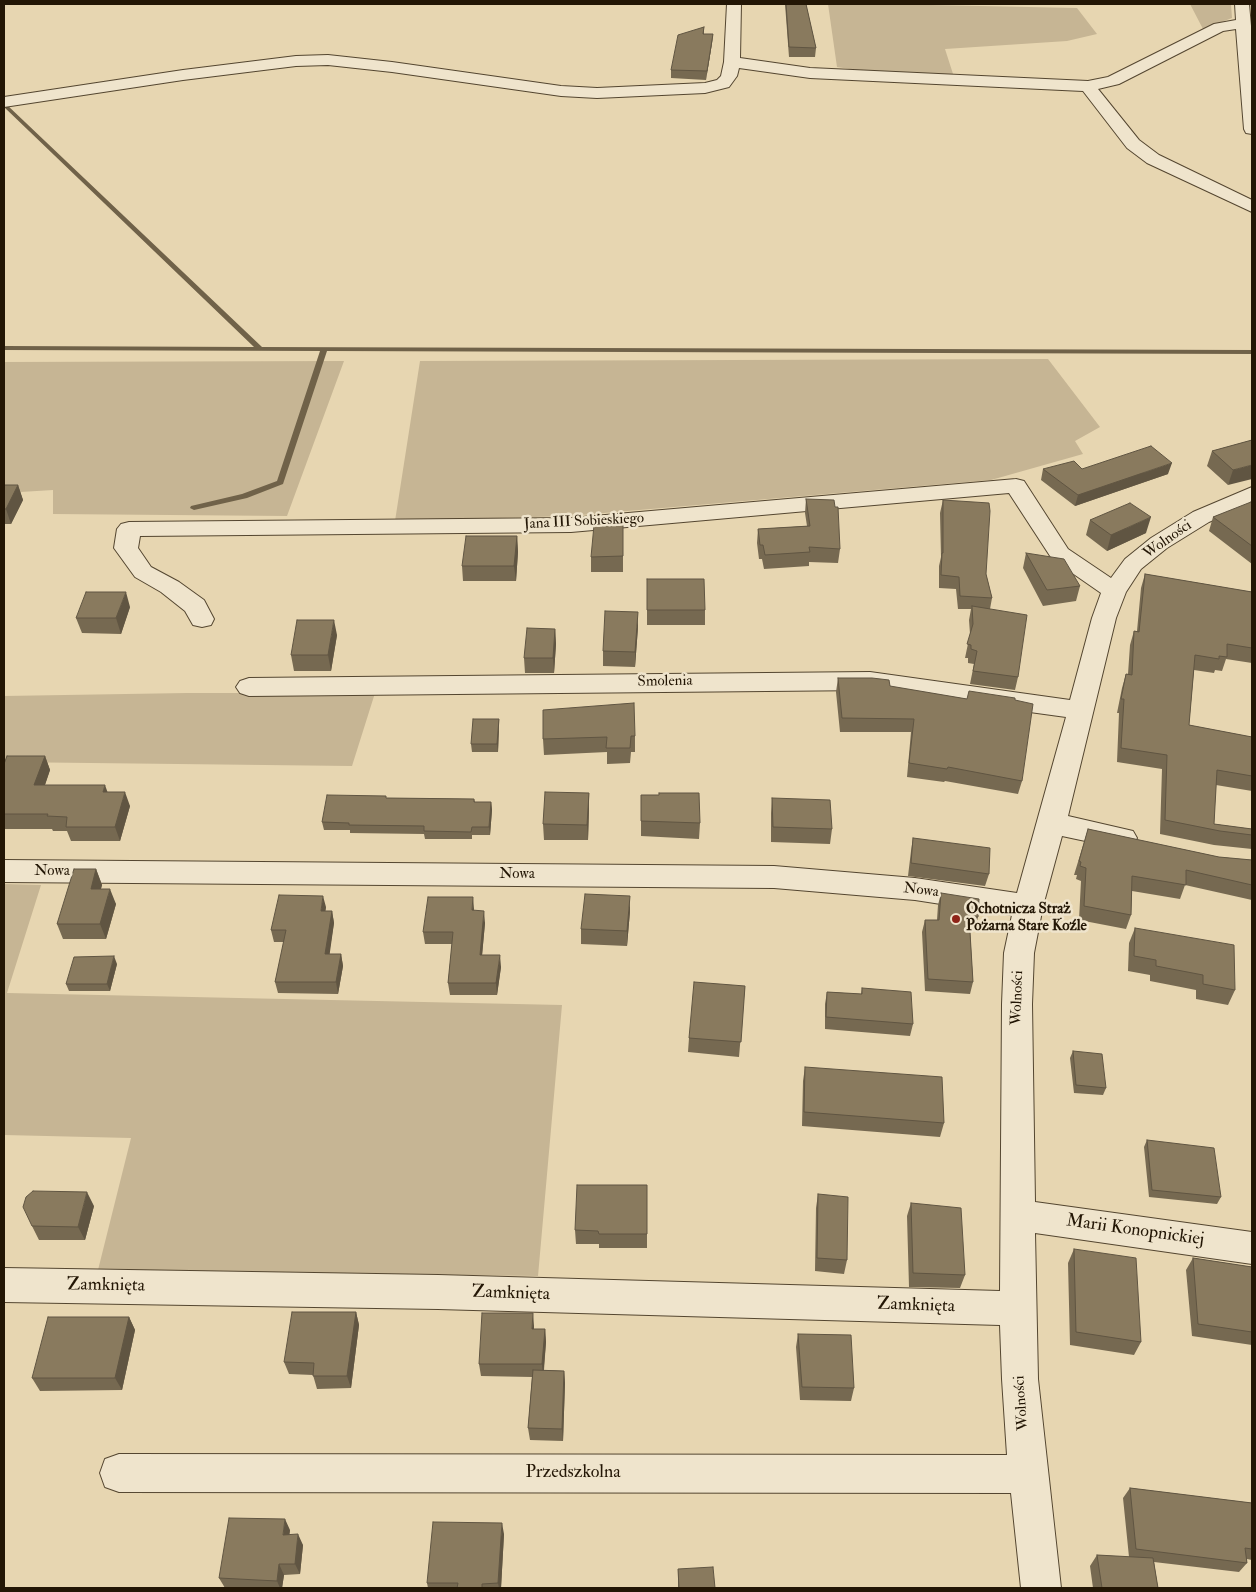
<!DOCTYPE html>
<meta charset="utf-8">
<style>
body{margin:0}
#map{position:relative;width:1256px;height:1592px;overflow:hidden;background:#e7d6b1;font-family:"IM FELL Double Pica",serif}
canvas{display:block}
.frame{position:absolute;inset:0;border:5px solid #231605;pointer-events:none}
</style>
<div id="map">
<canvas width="1256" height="1592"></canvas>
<div class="frame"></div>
</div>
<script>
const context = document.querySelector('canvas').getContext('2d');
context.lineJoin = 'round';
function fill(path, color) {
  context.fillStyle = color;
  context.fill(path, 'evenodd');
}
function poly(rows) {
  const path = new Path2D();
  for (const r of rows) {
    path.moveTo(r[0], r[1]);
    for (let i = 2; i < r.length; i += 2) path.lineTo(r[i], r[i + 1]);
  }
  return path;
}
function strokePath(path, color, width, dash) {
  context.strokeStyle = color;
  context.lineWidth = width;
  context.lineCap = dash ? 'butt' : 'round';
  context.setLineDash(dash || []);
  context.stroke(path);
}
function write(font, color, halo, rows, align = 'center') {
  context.font = font + ' "IM FELL Double Pica",serif';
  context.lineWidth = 5;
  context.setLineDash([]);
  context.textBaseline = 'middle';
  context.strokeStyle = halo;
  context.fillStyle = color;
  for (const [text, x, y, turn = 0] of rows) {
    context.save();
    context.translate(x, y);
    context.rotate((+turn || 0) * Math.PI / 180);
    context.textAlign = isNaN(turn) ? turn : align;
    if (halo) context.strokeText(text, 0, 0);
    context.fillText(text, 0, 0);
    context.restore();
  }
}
const green = poly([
 [828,4,932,4,931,5,1077,8,1097,34,1067,41,945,49,954,77,882,74,837,67],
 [1190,4,1231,4,1232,18,1203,29],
 [1048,359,1100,427,1075,441,1083,454,991,480,569,516,395,521,420,361],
 [344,361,287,516,53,514,53,490,4,493,4,362],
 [187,693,375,693,352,766,4,762,4,696],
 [4,884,41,885,7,993,562,1005,538,1276,98,1270,131,1138,4,1135]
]);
const stream = poly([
 [6,104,262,347,1252,350,1252,354,327,351,283,484,247,498,194,510,190,508,191,506,242,494,277,481,320,351,4,350,4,346,254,347,4,107,4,105,6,104]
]);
const minor = poly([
 [727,4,741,4,740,58,810,68,1088,81,1108,77,1214,24,1236,20,1235,4,1249,4,1252,37,1252,134,1246,133,1244,129,1236,29,1223,31,1119,84,1098,89,1139,140,1159,155,1252,200,1252,212,1147,163,1127,148,1083,91,810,78,739,68,737,76,729,87,705,93,597,98,561,96,392,72,328,65,296,66,183,80,4,107,4,97,183,70,296,56,328,55,392,62,561,86,597,88,705,83,717,80,721,76,724,62,727,4],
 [1016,479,1024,481,1068,549,1111,578,1125,559,1151,538,1193,512,1252,487,1252,502,1209,522,1167,548,1141,569,1126,592,1116,618,1068,816,1133,831,1137,838,1133,845,1123,849,1062,836,1043,906,1034,953,1032,1004,1035,1202,1252,1232,1252,1264,1035,1233,1038,1379,1061,1588,1021,1588,1011,1493,119,1492,105,1487,100,1473,105,1459,119,1454,1007,1455,1002,1379,1000,1325,438,1309,4,1302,4,1268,438,1275,1000,1291,1002,1004,1004,953,1012,915,915,900,774,888,4,882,4,860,774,866,915,878,1017,893,1066,717,870,690,249,696,240,693,236,687,240,681,249,678,870,672,1070,700,1092,618,1101,593,1052,559,1009,493,571,532,140,536,138,548,151,567,179,582,204,600,214,619,211,625,202,627,193,625,185,611,161,592,135,577,114,548,117,529,121,524,129,522,571,518,1016,479]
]);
const wall = poly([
 [785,4,806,4,816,48,815,57,789,57],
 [704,27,704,34,713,34,712,43,706,80,671,78,671,70],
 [1252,440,1228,485,1207,466,1212,451],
 [1043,469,1082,469,1168,474,1075,506,1041,480],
 [4,485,18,485,23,500,11,524,4,524],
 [806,499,840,549,838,563,809,562,809,566,764,569,762,559,759,559,757,543,758,529,807,526,805,513],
 [943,500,986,574,992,598,990,609,1018,677,1015,690,970,684,974,664,968,663,968,658,965,658,970,634,969,620,971,609,958,609,956,589,939,588,939,566,941,557,940,513],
 [1252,503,1252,564,1209,531,1213,517],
 [1090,520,1146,533,1107,551,1086,535],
 [623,524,623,572,591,572,591,557],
 [517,536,518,552,516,581,463,581,462,566],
 [1026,553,1080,586,1076,601,1043,606,1023,568],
 [1145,574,1252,592,1252,663,1226,659,1222,671,1215,670,1214,673,1194,670,1189,725,1252,737,1252,791,1216,785,1214,824,1252,829,1252,849,1214,845,1160,834,1162,769,1117,762,1119,713,1117,713,1122,688,1126,674,1128,674,1130,645,1134,631,1137,631,1141,588],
 [647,579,705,610,705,625,647,625],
 [130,607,121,634,82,633,76,618],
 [638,627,635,667,603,666,603,651],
 [555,629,556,644,554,673,525,673,524,658],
 [337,635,331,671,294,671,291,655],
 [838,678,967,699,1015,700,1022,781,1018,794,945,781,944,782,907,777,911,732,840,732,836,692],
 [543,710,635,736,635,752,631,752,630,763,607,764,607,752,544,755,543,739],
 [499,719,499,726,498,752,472,752,471,744],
 [45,756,50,770,45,785,108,792,130,806,120,841,71,841,67,831,53,831,52,829,5,829,4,833,4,764],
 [589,793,589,808,588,840,544,840,543,824],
 [641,795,659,795,700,823,699,839,641,836],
 [386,796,386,798,474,799,475,802,491,802,492,810,490,835,472,835,472,839,425,839,424,834,350,833,350,830,324,830,322,822],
 [772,798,832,829,830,844,771,842,771,813],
 [1088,829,1219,857,1252,860,1252,900,1185,885,1180,899,1132,891,1131,915,1126,929,1079,920,1081,881,1076,879,1077,875,1074,875],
 [913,838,989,874,985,886,908,876,911,851],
 [96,869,102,885,101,889,116,904,106,939,63,939,57,924],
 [941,893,978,917,975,929,970,929,973,982,970,994,925,991,922,932,925,920,937,920,938,905],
 [326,907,325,911,332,911,334,923,329,954,341,954,343,966,338,994,278,993,275,982,284,942,274,942,271,930],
 [474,910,485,923,482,955,501,967,497,995,450,995,448,983,452,944,425,944,423,932],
 [630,911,627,946,581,944,581,929],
 [1135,928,1235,990,1228,1005,1196,999,1196,990,1150,981,1150,975,1128,971,1129,943],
 [117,964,110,991,69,991,66,984],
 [745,986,739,1057,688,1052,689,1038],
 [862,988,913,1024,910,1036,825,1029,825,1004,827,992,861,994],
 [1073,1051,1106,1088,1103,1095,1074,1093,1070,1058],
 [805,1067,944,1123,940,1137,802,1126,803,1081],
 [1147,1140,1221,1197,1217,1204,1149,1197,1144,1147],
 [647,1185,647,1248,599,1248,599,1244,576,1244,575,1230],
 [818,1194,847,1260,844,1274,815,1271,816,1208],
 [911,1203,965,1275,960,1288,909,1287,907,1216],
 [94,1206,85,1240,39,1240,32,1226],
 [1074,1249,1141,1342,1134,1355,1070,1345,1068,1263],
 [1193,1258,1252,1267,1252,1345,1192,1336,1186,1270],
 [356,1312,359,1325,351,1388,317,1389,313,1375,289,1374,284,1362],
 [129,1317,135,1330,122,1390,40,1391,32,1378],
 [534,1326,534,1329,545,1329,546,1342,544,1370,564,1371,565,1383,563,1441,530,1440,528,1428,532,1377,481,1376,479,1364],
 [798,1334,854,1388,851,1401,800,1400,796,1347],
 [1130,1488,1252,1503,1252,1560,1247,1559,1247,1563,1239,1572,1154,1562,1158,1588,1093,1588,1090,1566,1097,1555,1129,1557,1123,1498],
 [290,1530,289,1535,303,1545,300,1574,284,1575,282,1588,225,1588,219,1578],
 [504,1534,501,1588,428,1588,427,1583],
 [678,1569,715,1588,678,1588]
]);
const shadedWall = poly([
 [713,34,712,43,706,80,707,71],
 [1172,463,1168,474,1075,506,1078,495],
 [1252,465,1252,479,1228,485,1233,470],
 [18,485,23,500,11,524,6,509],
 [1151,517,1146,533,1107,551,1111,535],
 [517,536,518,552,516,581,514,566],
 [126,592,130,607,121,634,116,618],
 [638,612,638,627,635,667,635,652],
 [334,620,337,635,331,671,328,655],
 [555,629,556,644,554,673,553,658],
 [499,719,499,726,498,752,497,744],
 [45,756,50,770,40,799,34,785],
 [105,785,110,799,103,792],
 [125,792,130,806,120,841,115,827],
 [589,793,589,808,588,840,587,825],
 [491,802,492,810,490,835,489,827],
 [96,869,102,885,96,904,91,889],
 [110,889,116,904,106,939,100,924],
 [323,896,326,907,324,922,321,911],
 [630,896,630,911,627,946,627,931],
 [473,897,474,909,473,922,472,910],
 [332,911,334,923,328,966,325,954],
 [484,911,485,923,481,967,480,955],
 [341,954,343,966,338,994,336,982],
 [500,955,501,967,497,995,496,983],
 [114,956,117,964,110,991,107,984],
 [87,1192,94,1206,85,1240,78,1227],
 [356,1312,359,1325,351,1388,347,1376],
 [533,1313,534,1326,533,1342,532,1329],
 [129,1317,135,1330,122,1390,115,1378],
 [545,1329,546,1342,543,1377,542,1364],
 [564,1371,565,1383,563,1441,562,1429],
 [285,1519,290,1530,288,1546,283,1535],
 [502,1523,504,1534,501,1588,499,1588,498,1583],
 [298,1534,303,1545,300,1574,295,1564],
 [279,1564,284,1575,282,1588,280,1588,277,1581]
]);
const building = poly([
 [786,4,806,4,816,48,789,47,786,4],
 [704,27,703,34,713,34,707,71,671,70,678,35,704,27],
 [1252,440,1252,465,1233,470,1212,451,1252,440],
 [1151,446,1172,463,1078,495,1043,469,1074,461,1082,469,1151,446],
 [4,485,18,485,6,509,4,509,4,485],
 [806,499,834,500,835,507,838,507,840,549,809,547,810,552,765,555,763,545,760,545,758,529,810,526,806,499],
 [943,500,989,503,990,511,986,574,992,598,960,596,959,577,941,575,942,553,943,553,943,500],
 [1251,502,1252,503,1252,546,1213,517,1251,502],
 [1130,503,1151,517,1111,535,1090,520,1130,503],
 [623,524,623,556,591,557,594,525,623,524],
 [466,536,517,536,514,566,462,566,466,536],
 [1026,553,1064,559,1080,586,1047,590,1026,553],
 [1145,574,1252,592,1252,648,1227,644,1227,657,1219,656,1219,659,1195,655,1189,725,1252,737,1252,776,1217,770,1214,824,1252,829,1252,835,1220,831,1165,820,1167,755,1121,748,1124,699,1121,699,1126,674,1132,675,1134,631,1139,632,1145,574],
 [647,579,704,579,705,610,647,610,647,579],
 [86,592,126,592,116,618,76,618,86,592],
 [972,606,1027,615,1018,677,973,671,977,651,971,649,971,645,967,644,973,624,972,606],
 [605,611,638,612,635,652,603,651,605,611],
 [297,620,334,620,328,655,291,655,297,620],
 [527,628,555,629,553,658,524,658,527,628],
 [838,678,872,678,889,680,890,686,967,699,969,691,1015,698,1015,700,1033,704,1022,781,948,767,947,769,909,763,914,719,842,718,838,678],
 [634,703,635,736,631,736,630,748,606,748,607,737,543,739,543,710,634,703],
 [473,719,499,719,497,744,471,744,473,719],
 [7,756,45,756,34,785,105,785,103,792,125,792,115,827,66,827,67,817,47,816,48,814,4,814,4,764,7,756],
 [545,792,589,793,587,825,543,824,545,792],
 [659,793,699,793,700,823,641,821,641,795,659,795,659,793],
 [327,795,386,796,386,798,474,799,474,802,491,802,489,827,472,827,471,832,424,831,424,826,349,825,349,823,322,822,327,795],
 [772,798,830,800,832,829,773,827,772,798],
 [1088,829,1219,857,1252,860,1252,885,1186,870,1186,885,1132,876,1131,915,1084,906,1086,868,1080,866,1081,862,1079,861,1088,829],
 [913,838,990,848,989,874,911,863,913,838],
 [74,869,96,869,91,889,110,889,100,924,57,924,74,869],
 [941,893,979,899,978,917,969,916,973,982,928,979,925,920,939,920,941,893],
 [585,894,630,896,627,931,581,929,585,894],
 [279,895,323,896,321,911,332,911,325,954,341,954,336,982,275,982,286,930,271,930,279,895],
 [428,897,473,897,472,910,484,911,480,955,500,955,496,983,448,983,453,932,423,932,428,897],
 [1135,928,1234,945,1235,990,1203,984,1203,975,1156,966,1156,960,1134,956,1135,928],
 [114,956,107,984,66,984,74,957,114,956],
 [694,982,745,986,741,1042,689,1038,694,982],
 [862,988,911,992,913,1024,826,1017,827,992,862,994,862,988],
 [1073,1051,1102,1054,1106,1088,1076,1085,1073,1051],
 [805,1067,942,1077,944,1123,804,1112,805,1067],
 [1147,1140,1214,1148,1221,1197,1152,1190,1147,1140],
 [577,1185,647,1185,647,1234,599,1234,598,1231,575,1230,577,1185],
 [33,1191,87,1192,78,1227,32,1226,23,1207,26,1197,33,1191],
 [818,1194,848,1197,847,1260,817,1258,818,1194],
 [911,1203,961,1208,965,1275,913,1273,911,1203],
 [1074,1249,1136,1258,1141,1342,1076,1332,1074,1249],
 [1193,1258,1252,1267,1252,1332,1198,1324,1193,1258],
 [292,1312,356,1312,347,1376,313,1376,314,1363,284,1362,292,1312],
 [482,1313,533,1313,532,1329,545,1329,542,1364,479,1364,482,1313],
 [48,1317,129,1317,115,1378,32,1378,48,1317],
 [798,1334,851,1335,854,1388,802,1387,798,1334],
 [533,1370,564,1371,562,1429,528,1428,533,1370],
 [1130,1488,1252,1503,1252,1549,1245,1548,1247,1563,1136,1549,1130,1488],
 [229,1518,285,1519,283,1535,298,1534,295,1564,279,1564,277,1581,219,1578,229,1518],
 [433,1522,502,1523,498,1583,482,1584,482,1588,457,1588,458,1583,427,1583,433,1522],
 [1097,1555,1153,1558,1158,1588,1102,1588,1097,1555],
 [713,1567,715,1588,679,1588,678,1569,713,1567]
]);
const markers = [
 [956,919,5,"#8f2418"]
];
const streetNames = [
 ["Jana III Sobieskiego",584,522,-3],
 ["Wolności",1168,540,-35],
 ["Smolenia",665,682,-1],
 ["Nowa",52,872],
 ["Nowa",517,875],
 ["Nowa",921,891,7],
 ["Wolności",1018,998,-88],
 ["Wolności",1022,1403,-94]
];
const poiNames = [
 ["Ochotnicza Straż",966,910],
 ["Pożarna Stare Koźle",966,927]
];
const nearStreetnames = [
 ["Marii Konopnickiej",1135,1231,8],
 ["Zamknięta",106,1286,1],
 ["Zamknięta",511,1294,2],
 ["Zamknięta",916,1306,2],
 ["Przedszkolna",573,1473]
];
fill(green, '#c6b594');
fill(stream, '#706249');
strokePath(minor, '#544630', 2);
fill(minor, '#efe4cc');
fill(wall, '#766951');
fill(shadedWall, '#605542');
fill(building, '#897a5e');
strokePath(building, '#605542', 1);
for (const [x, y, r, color] of markers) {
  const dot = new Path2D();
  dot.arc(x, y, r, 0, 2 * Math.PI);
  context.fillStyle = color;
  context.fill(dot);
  strokePath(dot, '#efe4cc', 2);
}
write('15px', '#231605', '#efe4cc', streetNames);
write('bold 15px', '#231605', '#efe4cc', poiNames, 'left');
write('18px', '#231605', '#efe4cc', nearStreetnames);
</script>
